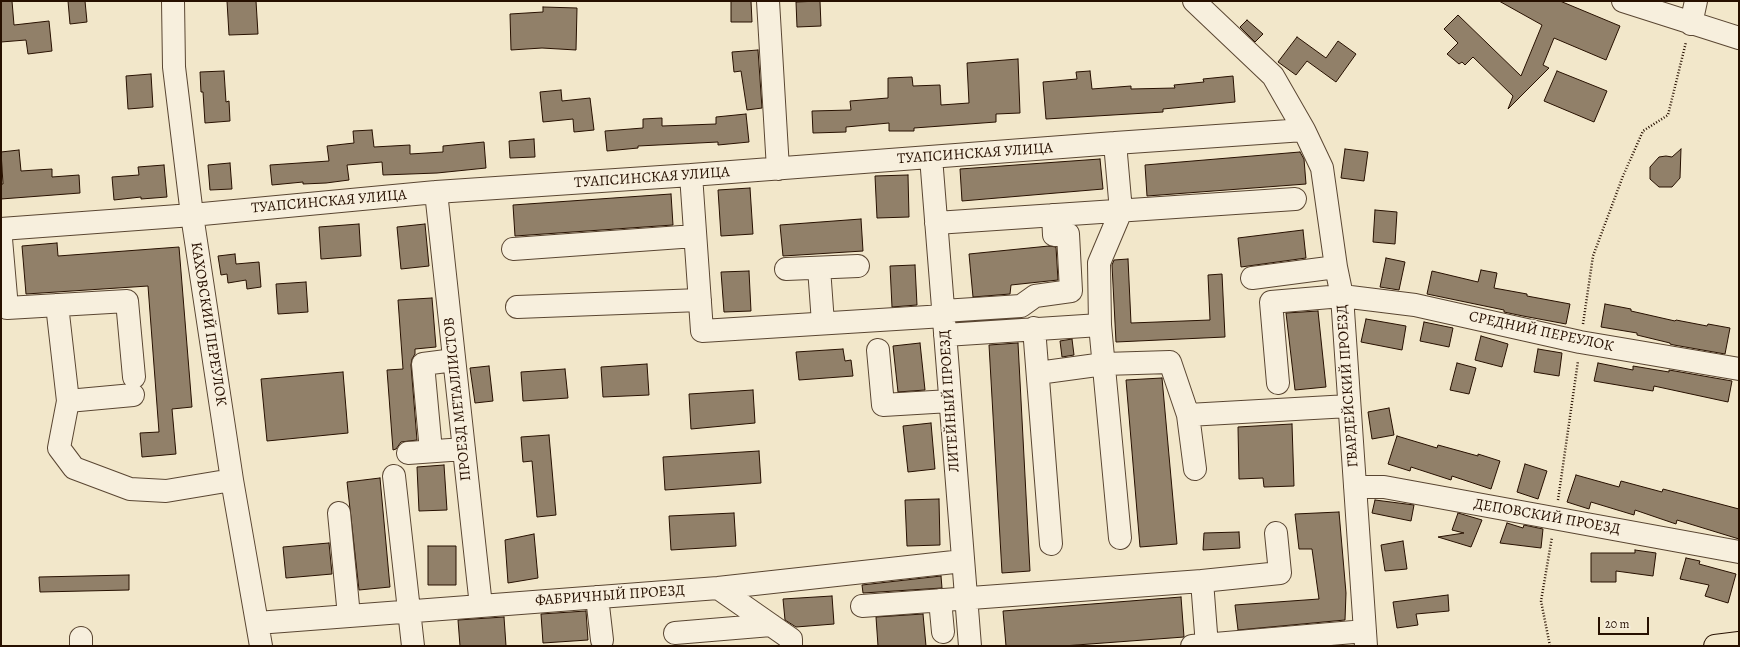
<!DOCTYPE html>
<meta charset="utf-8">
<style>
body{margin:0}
#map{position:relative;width:1740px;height:647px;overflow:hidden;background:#f2e7ca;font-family:Alegreya,serif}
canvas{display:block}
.frame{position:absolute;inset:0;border:2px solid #271000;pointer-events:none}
.scale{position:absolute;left:1598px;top:617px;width:51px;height:18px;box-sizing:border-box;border:2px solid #271000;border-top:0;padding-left:5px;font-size:12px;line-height:14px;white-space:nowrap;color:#271000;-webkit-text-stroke:3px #f7efdd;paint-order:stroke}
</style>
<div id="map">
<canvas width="1740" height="647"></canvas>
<div class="frame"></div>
<div class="scale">20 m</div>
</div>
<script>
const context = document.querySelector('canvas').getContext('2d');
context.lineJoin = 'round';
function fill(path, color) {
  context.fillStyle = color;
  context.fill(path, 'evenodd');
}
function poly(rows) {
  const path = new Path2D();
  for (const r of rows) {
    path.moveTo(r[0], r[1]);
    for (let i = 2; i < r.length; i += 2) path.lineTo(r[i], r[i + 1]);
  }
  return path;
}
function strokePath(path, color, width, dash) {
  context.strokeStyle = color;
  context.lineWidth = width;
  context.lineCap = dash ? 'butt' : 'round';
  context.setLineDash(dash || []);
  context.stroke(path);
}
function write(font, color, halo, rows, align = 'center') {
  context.font = font + ' Alegreya,serif';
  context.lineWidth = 3.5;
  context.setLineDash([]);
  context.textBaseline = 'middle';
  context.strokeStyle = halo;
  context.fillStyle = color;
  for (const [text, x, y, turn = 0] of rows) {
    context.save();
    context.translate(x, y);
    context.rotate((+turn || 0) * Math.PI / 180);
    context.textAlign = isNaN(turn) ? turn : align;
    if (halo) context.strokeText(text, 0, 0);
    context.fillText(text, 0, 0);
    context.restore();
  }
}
const building = poly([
 [1,1,12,1,14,25,49,21,52,51,28,54,26,40,1,42,1,1],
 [68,1,85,1,87,22,70,24,68,1],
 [227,1,256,1,258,34,229,35,227,1],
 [731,1,751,1,752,22,731,22,731,1],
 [820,1,821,26,797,27,796,2,820,1],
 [1499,1,1560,1,1620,26,1606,60,1554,38,1543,65,1549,68,1508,109,1513,96,1473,57,1465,65,1462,62,1459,64,1447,54,1458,43,1444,29,1458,15,1521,76,1542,25,1499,1],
 [543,7,577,8,576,50,542,48,511,50,510,14,543,12,543,7],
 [1247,20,1263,34,1255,42,1240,27,1247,20],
 [1297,37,1326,58,1338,41,1356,54,1336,82,1307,61,1296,75,1278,62,1297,37],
 [758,50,762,108,747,110,741,71,734,72,732,52,758,50],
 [1018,59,1020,113,996,114,996,122,914,128,914,131,889,131,889,123,846,127,846,132,813,133,812,111,851,110,850,101,888,98,888,78,912,77,913,86,940,85,941,105,969,103,967,63,1018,59],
 [224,71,226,102,229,101,230,121,205,123,203,92,201,92,200,72,224,71],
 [1090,71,1092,89,1131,86,1131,89,1175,88,1174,85,1204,82,1203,79,1233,76,1235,102,1163,109,1163,112,1046,119,1043,82,1077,79,1076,72,1090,71],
 [1557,71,1607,91,1594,122,1544,101,1557,71],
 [151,74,153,107,128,109,126,76,151,74],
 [561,90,562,101,590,98,594,130,574,132,573,119,543,122,540,92,561,90],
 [746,114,749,142,718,145,718,142,638,146,638,148,607,151,605,131,643,128,643,119,662,118,662,126,716,124,716,117,746,114],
 [372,130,374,147,410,145,410,154,443,152,443,146,484,142,486,168,437,173,383,175,382,162,347,165,349,180,326,183,303,184,303,182,272,185,270,165,329,161,327,146,354,143,353,131,372,130],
 [534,139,535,157,510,158,509,141,534,139],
 [1345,149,1368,152,1364,181,1341,178,1345,149],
 [1681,149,1680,178,1672,187,1659,187,1650,179,1650,167,1659,157,1666,156,1672,157,1681,149],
 [19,150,21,171,52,169,52,177,79,175,80,193,1,199,1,184,3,184,1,152,19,150],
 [1300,152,1304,159,1306,184,1147,196,1145,165,1300,152],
 [1100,159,1103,189,962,201,960,169,1100,159],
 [230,163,232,189,210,190,208,165,230,163],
 [164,165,167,197,141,199,141,197,114,200,112,177,139,175,138,167,164,165],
 [908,175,909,217,877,218,875,176,908,175],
 [750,188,753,234,721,236,718,190,750,188],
 [671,194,673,225,515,236,513,205,671,194],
 [1375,210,1397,212,1395,244,1373,242,1375,210],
 [861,219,863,251,783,256,780,225,861,219],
 [359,224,361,256,321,259,319,227,359,224],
 [425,224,429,266,401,269,397,227,425,224],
 [1303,230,1306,258,1241,267,1238,238,1303,230],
 [57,243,58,256,179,247,192,407,172,409,176,454,142,457,140,433,159,432,148,286,26,294,22,246,57,243],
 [1049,246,1056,247,1058,280,1011,285,1010,294,973,297,969,254,1049,246],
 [235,254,236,264,259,262,261,287,247,289,246,280,228,283,227,274,221,275,218,256,235,254],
 [1386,258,1405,262,1399,290,1380,287,1386,258],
 [1128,259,1131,323,1210,320,1208,275,1222,274,1225,337,1116,342,1112,265,1114,260,1128,259],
 [915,265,917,305,892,307,890,266,915,265],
 [1481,270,1497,273,1494,288,1527,294,1527,296,1570,304,1566,324,1523,316,1504,312,1504,310,1427,294,1432,271,1478,282,1481,270],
 [749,271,751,311,724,312,721,272,749,271],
 [306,282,308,312,278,314,276,284,306,282],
 [432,298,436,347,415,349,415,354,412,359,411,365,417,440,401,442,396,449,393,450,387,370,403,369,398,300,432,298],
 [1605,304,1631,309,1631,311,1675,321,1676,320,1707,326,1708,324,1730,328,1725,354,1674,345,1670,344,1670,343,1637,335,1637,333,1601,327,1605,304],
 [1318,311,1326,387,1295,390,1286,313,1318,311],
 [1366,319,1406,326,1402,350,1361,342,1366,319],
 [1424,322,1453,328,1449,347,1420,341,1424,322],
 [1481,336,1508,344,1502,367,1475,360,1481,336],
 [1072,339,1074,355,1062,357,1060,341,1072,339],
 [920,343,925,390,898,392,893,346,920,343],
 [1018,343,1030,571,1002,573,989,345,1018,343],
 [843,349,845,361,851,360,853,376,799,380,796,352,843,349],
 [1538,349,1562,353,1559,376,1534,372,1538,349],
 [1457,363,1476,368,1469,394,1450,390,1457,363],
 [1598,363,1633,370,1633,366,1669,372,1669,370,1732,381,1728,402,1654,386,1653,391,1594,381,1598,363],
 [647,364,649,395,603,397,601,367,647,364],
 [489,366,493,401,475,403,470,368,489,366],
 [565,369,568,398,523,401,521,372,565,369],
 [343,372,348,433,267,441,261,379,343,372],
 [1162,378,1177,544,1140,547,1126,380,1162,378],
 [753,390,755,423,691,429,689,394,753,390],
 [1389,408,1394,435,1372,439,1368,412,1389,408],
 [931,423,935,469,908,472,903,426,931,423],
 [1292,424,1294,486,1264,487,1263,478,1239,479,1238,427,1292,424],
 [549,435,556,515,537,517,532,461,523,462,521,437,549,435],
 [1397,436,1437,448,1438,445,1478,456,1478,454,1500,461,1491,489,1452,476,1451,480,1411,467,1410,471,1388,464,1397,436],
 [759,451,761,483,665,490,663,457,759,451],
 [1525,464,1547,471,1538,499,1517,492,1525,464],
 [444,465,447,510,419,511,417,467,444,465],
 [1576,475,1619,487,1621,481,1662,492,1663,489,1739,509,1739,539,1677,520,1676,524,1635,510,1634,515,1591,502,1589,509,1567,502,1576,475],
 [380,478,390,587,359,590,347,482,380,478],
 [939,499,940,545,907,546,905,500,939,499],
 [1375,500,1414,505,1411,521,1372,513,1375,500],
 [1339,512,1346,593,1345,620,1238,630,1235,605,1319,599,1312,549,1299,549,1295,514,1339,512],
 [734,513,736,546,671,550,669,516,734,513],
 [1458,513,1482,520,1471,547,1438,537,1464,533,1452,530,1458,513],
 [1507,523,1523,528,1524,525,1543,529,1541,548,1500,543,1507,523],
 [1239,532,1240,548,1203,550,1204,533,1239,532],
 [534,534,538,578,508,583,505,540,534,534],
 [1403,541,1407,569,1385,571,1381,545,1403,541],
 [329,543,332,574,286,578,283,547,329,543],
 [428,546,456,546,456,585,428,585,428,546],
 [1635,550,1656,553,1653,576,1616,571,1616,582,1591,582,1591,553,1635,553,1635,550],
 [1686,558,1700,561,1699,564,1736,574,1728,603,1705,596,1709,585,1680,579,1686,558],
 [129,575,129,590,40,592,39,577,129,575],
 [941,576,942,588,863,593,862,585,941,576],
 [1448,595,1449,611,1416,614,1418,625,1397,628,1393,602,1448,595],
 [832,596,834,624,796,627,785,620,783,599,832,596],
 [1181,597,1184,637,1063,646,1006,646,1003,611,1181,597],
 [586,611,588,640,543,643,541,614,586,611],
 [923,614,926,646,878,646,876,617,923,614],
 [504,617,506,646,460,646,458,620,504,617]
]);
const path = poly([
 [1583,324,1593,256,1623,176,1643,131,1668,115,1686,42],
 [1558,500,1578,361],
 [1550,646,1541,601,1552,537]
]);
const minor = poly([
 [173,1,174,67,192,215,232,480,261,646],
 [768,1,778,169],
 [1194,1,1273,76,1304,130,1322,168,1336,267,1342,296,1366,646],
 [1623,1,1739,38],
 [1691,24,1696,1],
 [931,157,970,646],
 [691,175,702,331,944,316],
 [436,192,481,606],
 [936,223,1295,199],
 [1,229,192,215,436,192,691,175,1115,143,1304,130],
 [1,239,7,308,127,301,134,377],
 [513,249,695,236],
 [819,268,823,323],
 [786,269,858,266],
 [1252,278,1336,267],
 [57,305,68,401,59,448,74,468,130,489,166,491,232,480],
 [517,307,700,300],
 [943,311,1021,306,1035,296,1071,291,1068,234,1054,235,1053,215],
 [1100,325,1099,263,1121,211,1115,143],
 [1034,328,1051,544],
 [945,335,1100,325,1120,538],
 [878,350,883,405,950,401],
 [1038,373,1104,364,1170,362,1188,415,1349,406],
 [1278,383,1271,302,1342,296,1415,305,1580,342,1739,369],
 [68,401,133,395],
 [1188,415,1195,469],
 [431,451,423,364,454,360],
 [408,453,464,449],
 [394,476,413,646],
 [1355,487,1384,487,1739,552],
 [339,513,349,616],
 [718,588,791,639,791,646],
 [597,597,602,640],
 [940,600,943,632],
 [862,606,1202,581],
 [257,623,718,588,963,561],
 [675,633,771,625],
 [81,638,81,646],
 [1192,646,1365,631],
 [1207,646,1202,581,1280,573,1276,533]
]);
const major = poly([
 [1715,646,1739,643]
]);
const streetNames = [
 ["ТУАПСИНСКАЯ УЛИЦА",975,154,-4],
 ["ТУАПСИНСКАЯ УЛИЦА",652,178,-4],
 ["ТУАПСИНСКАЯ УЛИЦА",329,202,-5],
 ["КАХОВСКИЙ ПЕРЕУЛОК",208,324,81],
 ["СРЕДНИЙ ПЕРЕУЛОК",1541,332,12],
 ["ГВАРДЕЙСКИЙ ПРОЕЗД",1348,386,-94],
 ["ПРОЕЗД МЕТАЛЛИСТОВ",458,399,-96],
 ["ЛИТЕЙНЫЙ ПРОЕЗД",950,401,-94],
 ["ДЕПОВСКИЙ ПРОЕЗД",1547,517,10],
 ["ФАБРИЧНЫЙ ПРОЕЗД",610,596,-4]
];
fill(building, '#918069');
strokePath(building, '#271000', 1);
strokePath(minor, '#5a4632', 24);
strokePath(major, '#271000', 24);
strokePath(path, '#271000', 2.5, [1, 2]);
strokePath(minor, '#f7efdd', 22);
strokePath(major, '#f2e7ca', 22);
write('15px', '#271000', '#f7efdd', streetNames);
</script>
